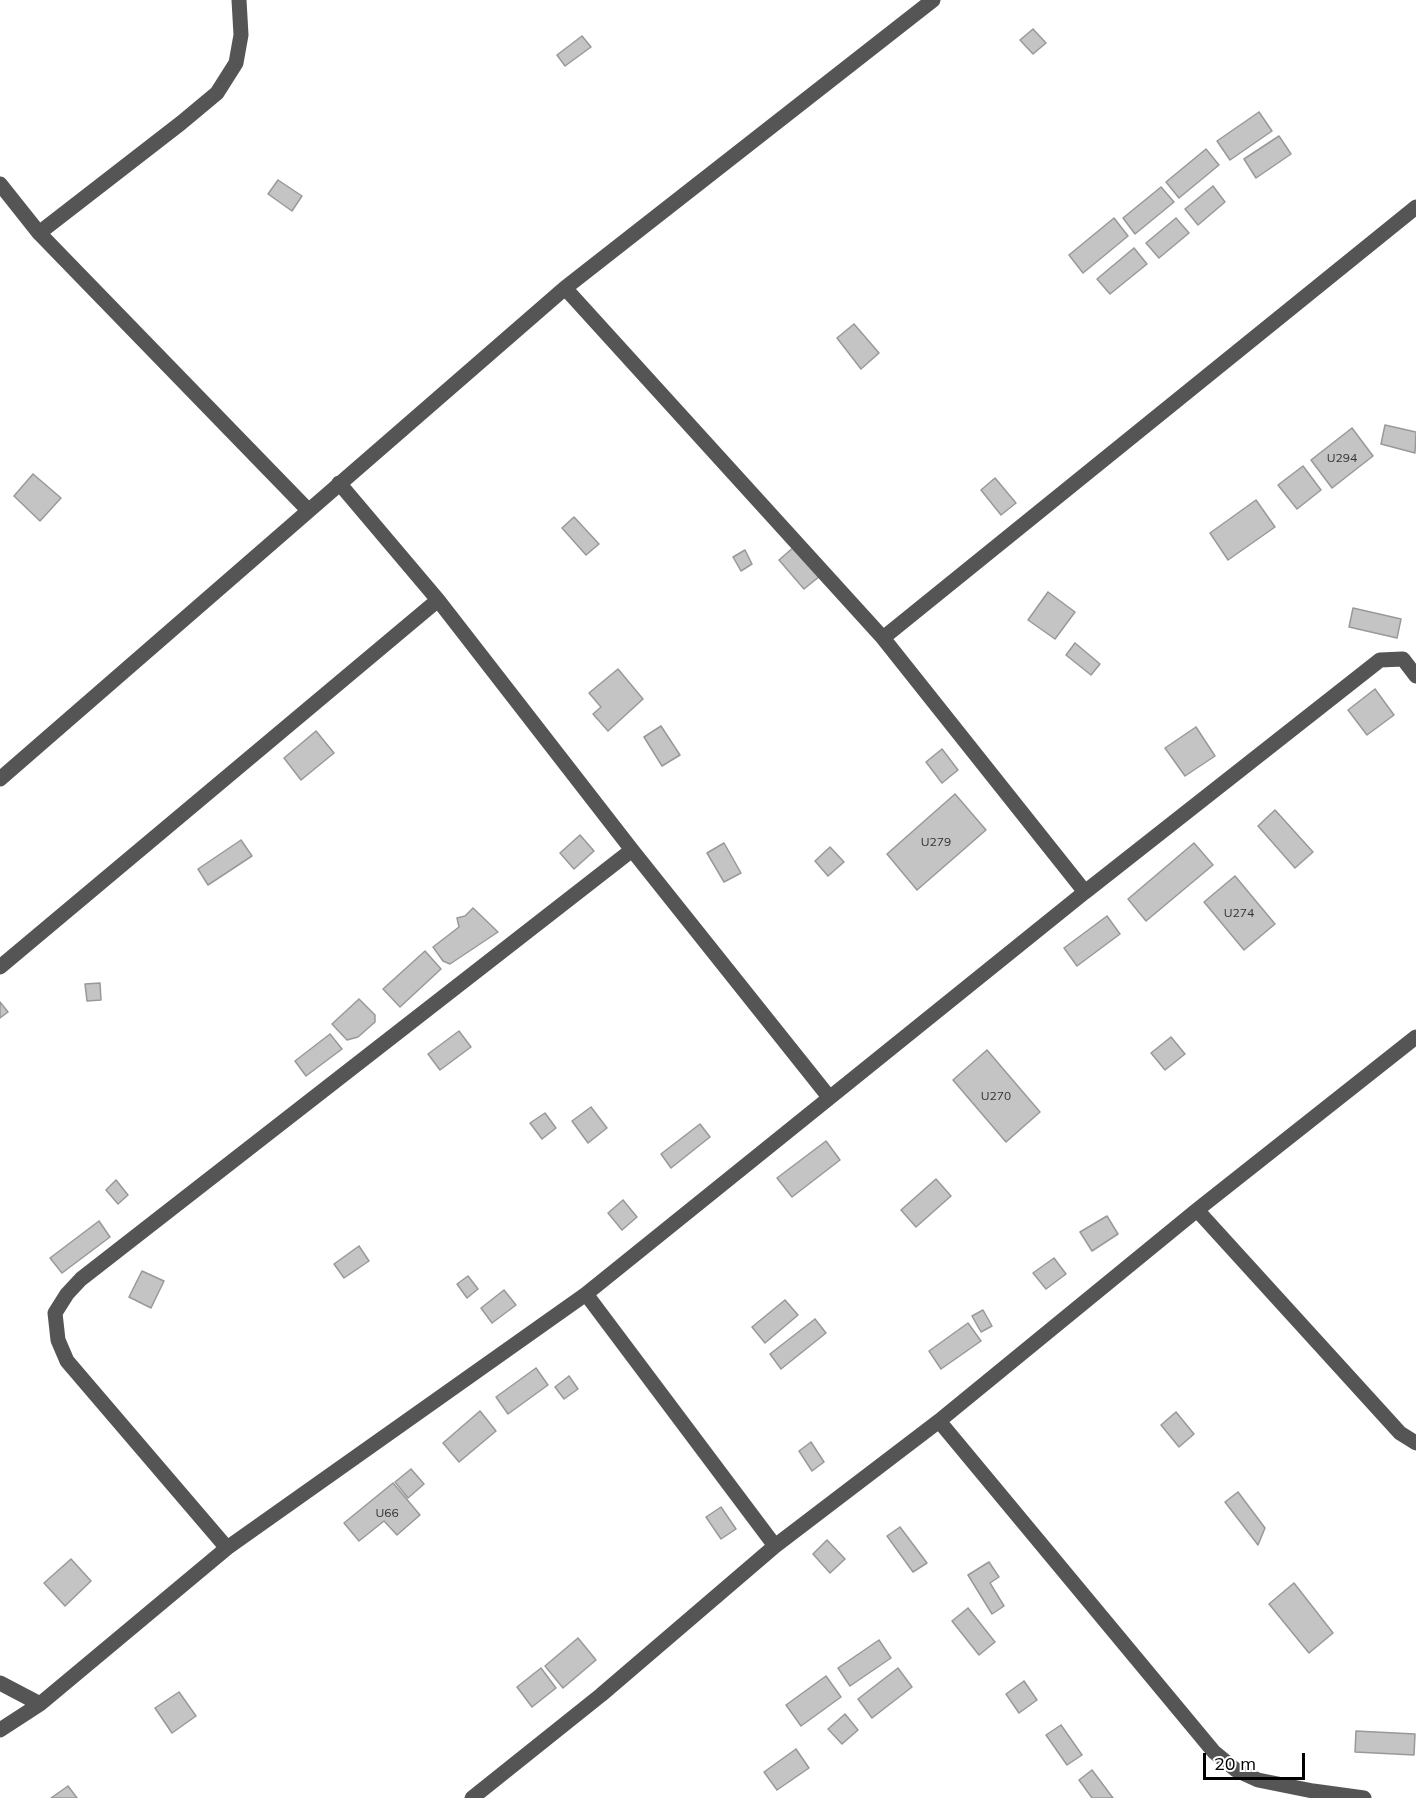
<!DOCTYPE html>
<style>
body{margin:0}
#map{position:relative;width:1416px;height:1798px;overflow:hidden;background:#fff;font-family:Mulish,sans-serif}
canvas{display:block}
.scale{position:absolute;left:1203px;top:1753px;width:102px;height:27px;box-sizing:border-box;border:3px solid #000;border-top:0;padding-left:8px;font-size:18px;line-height:21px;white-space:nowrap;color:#000;-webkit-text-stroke:4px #fff;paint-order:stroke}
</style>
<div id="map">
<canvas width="1416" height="1798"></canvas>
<div class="scale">20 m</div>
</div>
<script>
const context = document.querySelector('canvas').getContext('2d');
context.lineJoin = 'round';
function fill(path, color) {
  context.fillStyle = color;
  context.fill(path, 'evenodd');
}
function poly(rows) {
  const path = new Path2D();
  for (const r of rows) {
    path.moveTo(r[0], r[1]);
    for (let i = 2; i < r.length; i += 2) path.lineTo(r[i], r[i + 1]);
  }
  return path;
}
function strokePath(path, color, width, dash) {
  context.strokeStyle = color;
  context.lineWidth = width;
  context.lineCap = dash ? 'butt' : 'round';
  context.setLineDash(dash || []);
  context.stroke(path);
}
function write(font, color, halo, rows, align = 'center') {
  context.font = font + ' Mulish,sans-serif';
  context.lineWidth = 4.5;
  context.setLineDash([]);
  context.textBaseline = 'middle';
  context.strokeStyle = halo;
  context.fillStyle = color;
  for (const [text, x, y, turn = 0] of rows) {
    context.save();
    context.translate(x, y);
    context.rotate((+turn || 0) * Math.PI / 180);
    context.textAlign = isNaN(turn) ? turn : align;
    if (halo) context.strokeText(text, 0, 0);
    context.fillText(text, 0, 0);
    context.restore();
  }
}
const building = poly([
 [1033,29,1046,43,1033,54,1020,40,1033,29],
 [582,36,591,47,565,66,557,55,582,36],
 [1259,112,1272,131,1230,160,1217,141,1259,112],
 [1279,136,1291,154,1256,178,1244,159,1279,136],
 [1206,149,1219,165,1179,198,1166,182,1206,149],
 [278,180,302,196,292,211,268,194,278,180],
 [1213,186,1225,202,1198,225,1185,209,1213,186],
 [1161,187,1174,202,1135,234,1123,218,1161,187],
 [1114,218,1128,236,1083,273,1069,255,1114,218],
 [1176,218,1189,233,1159,258,1146,243,1176,218],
 [1134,248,1147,264,1110,294,1097,279,1134,248],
 [854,324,879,353,861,369,837,338,854,324],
 [1385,425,1416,432,1415,453,1381,444,1385,425],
 [1352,428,1373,456,1332,488,1311,460,1352,428],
 [1303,466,1321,490,1297,509,1278,485,1303,466],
 [33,474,61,498,40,521,14,496,33,474],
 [995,478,1016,503,1001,515,981,490,995,478],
 [1256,500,1275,527,1228,560,1210,533,1256,500],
 [574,517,599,544,586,555,562,528,574,517],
 [795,546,820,576,804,589,779,560,795,546],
 [745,550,752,564,741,571,733,557,745,550],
 [1048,592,1075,612,1055,639,1028,620,1048,592],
 [1353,608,1401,619,1397,638,1349,627,1353,608],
 [1075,643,1100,664,1091,675,1066,655,1075,643],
 [618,669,643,699,608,731,593,714,601,707,589,693,618,669],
 [1375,689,1394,715,1367,735,1348,710,1375,689],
 [661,726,680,755,662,766,644,737,661,726],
 [1196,727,1215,756,1185,776,1165,748,1196,727],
 [316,731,334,753,301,780,284,758,316,731],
 [942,749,958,770,942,783,926,762,942,749],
 [955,794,986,830,917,890,887,854,955,794],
 [1275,810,1313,852,1295,868,1258,826,1275,810],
 [580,835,594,851,574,869,560,853,580,835],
 [241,840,252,856,208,885,198,869,241,840],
 [724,843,741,873,724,882,707,853,724,843],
 [1194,843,1213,865,1146,921,1128,899,1194,843],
 [830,847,844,862,828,876,815,861,830,847],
 [1235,876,1275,924,1244,950,1204,902,1235,876],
 [473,908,498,932,450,964,443,961,433,947,459,927,457,918,465,916,473,908],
 [1107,916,1120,934,1077,966,1064,948,1107,916],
 [425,951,441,969,400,1007,383,989,425,951],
 [100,983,101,1000,87,1001,85,984,100,983],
 [359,999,375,1015,375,1022,358,1037,347,1040,332,1024,359,999],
 [0,1002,8,1012,0,1018,0,1002],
 [459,1031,471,1047,440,1070,428,1054,459,1031],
 [330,1034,342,1049,306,1076,295,1061,330,1034],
 [1171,1037,1185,1054,1165,1070,1151,1053,1171,1037],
 [987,1050,1040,1112,1006,1142,953,1080,987,1050],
 [591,1107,607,1128,588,1143,572,1121,591,1107],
 [545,1113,556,1128,542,1139,530,1123,545,1113],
 [700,1124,710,1137,671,1168,661,1154,700,1124],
 [826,1141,840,1160,792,1197,777,1178,826,1141],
 [936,1179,951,1196,916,1227,901,1210,936,1179],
 [116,1180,128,1195,118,1204,106,1190,116,1180],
 [623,1200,637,1217,622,1230,608,1213,623,1200],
 [1107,1216,1118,1234,1092,1251,1080,1232,1107,1216],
 [99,1221,110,1237,62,1273,50,1258,99,1221],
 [359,1246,369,1261,344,1278,334,1264,359,1246],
 [1054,1258,1066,1274,1046,1289,1033,1273,1054,1258],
 [142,1271,164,1281,151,1308,129,1297,142,1271],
 [468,1276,478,1289,467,1298,457,1284,468,1276],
 [504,1290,516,1305,492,1323,481,1308,504,1290],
 [785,1300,798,1315,765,1343,752,1327,785,1300],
 [983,1310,992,1326,981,1332,972,1316,983,1310],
 [815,1319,826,1333,781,1369,770,1354,815,1319],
 [968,1323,981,1341,941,1369,929,1351,968,1323],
 [536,1368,548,1385,508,1414,496,1397,536,1368],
 [569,1376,578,1389,564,1399,555,1387,569,1376],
 [480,1411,496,1431,459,1462,443,1443,480,1411],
 [1176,1412,1194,1434,1179,1447,1161,1425,1176,1412],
 [811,1442,824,1462,812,1471,799,1451,811,1442],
 [411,1469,424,1484,408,1498,395,1482,411,1469],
 [393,1483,420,1515,397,1535,384,1521,359,1541,344,1523,393,1483],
 [1238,1492,1265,1528,1258,1545,1225,1502,1238,1492],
 [721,1507,736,1529,721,1539,706,1517,721,1507],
 [900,1527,927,1563,913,1572,887,1536,900,1527],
 [827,1540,845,1559,830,1573,813,1554,827,1540],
 [71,1559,91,1581,65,1606,44,1583,71,1559],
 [989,1562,999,1577,990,1583,1004,1606,992,1614,968,1575,989,1562],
 [1294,1583,1333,1633,1309,1653,1269,1604,1294,1583],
 [968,1608,995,1642,979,1655,952,1621,968,1608],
 [578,1638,596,1660,563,1688,545,1666,578,1638],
 [879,1640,891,1658,850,1686,838,1668,879,1640],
 [541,1668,556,1688,532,1707,517,1687,541,1668],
 [898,1668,912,1687,872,1718,858,1699,898,1668],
 [826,1676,841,1697,801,1726,786,1705,826,1676],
 [1024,1681,1037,1700,1019,1713,1006,1694,1024,1681],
 [179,1692,196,1716,172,1733,155,1708,179,1692],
 [845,1714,858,1730,842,1744,828,1729,845,1714],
 [1061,1725,1082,1755,1067,1765,1046,1735,1061,1725],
 [1356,1731,1415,1734,1414,1755,1355,1752,1356,1731],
 [796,1749,809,1768,777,1790,764,1772,796,1749],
 [1092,1770,1113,1798,1092,1798,1079,1780,1092,1770],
 [68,1786,77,1798,51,1798,68,1786]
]);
const minor = poly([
 [0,184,39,233,308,510],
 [39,233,181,123,217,93,236,63,241,35,239,0],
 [339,483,438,600,632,850,829,1097],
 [883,638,1416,207],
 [0,779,565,288,933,0],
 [1085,892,1380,660,1403,659,1416,676],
 [0,967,438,600],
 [1197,1210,1400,1433,1416,1443],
 [586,1294,775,1546],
 [939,1421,1214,1752,1236,1770,1258,1780,1313,1791,1364,1798],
 [227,1548,67,1361,58,1340,55,1313,67,1294,81,1279,632,850],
 [0,1683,40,1704],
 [0,1730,40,1704,227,1548,586,1294,1085,892,883,638,565,288],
 [472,1798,601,1695,775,1546,939,1421,1197,1210,1416,1037]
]);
const numberNames = [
 ["U294",1342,458],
 ["U279",936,842],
 ["U274",1239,913],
 ["U270",996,1096],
 ["U66",387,1513]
];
fill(building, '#c4c4c4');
strokePath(building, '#999', 1.5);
strokePath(minor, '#555', 15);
write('12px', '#313131', null, numberNames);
</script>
